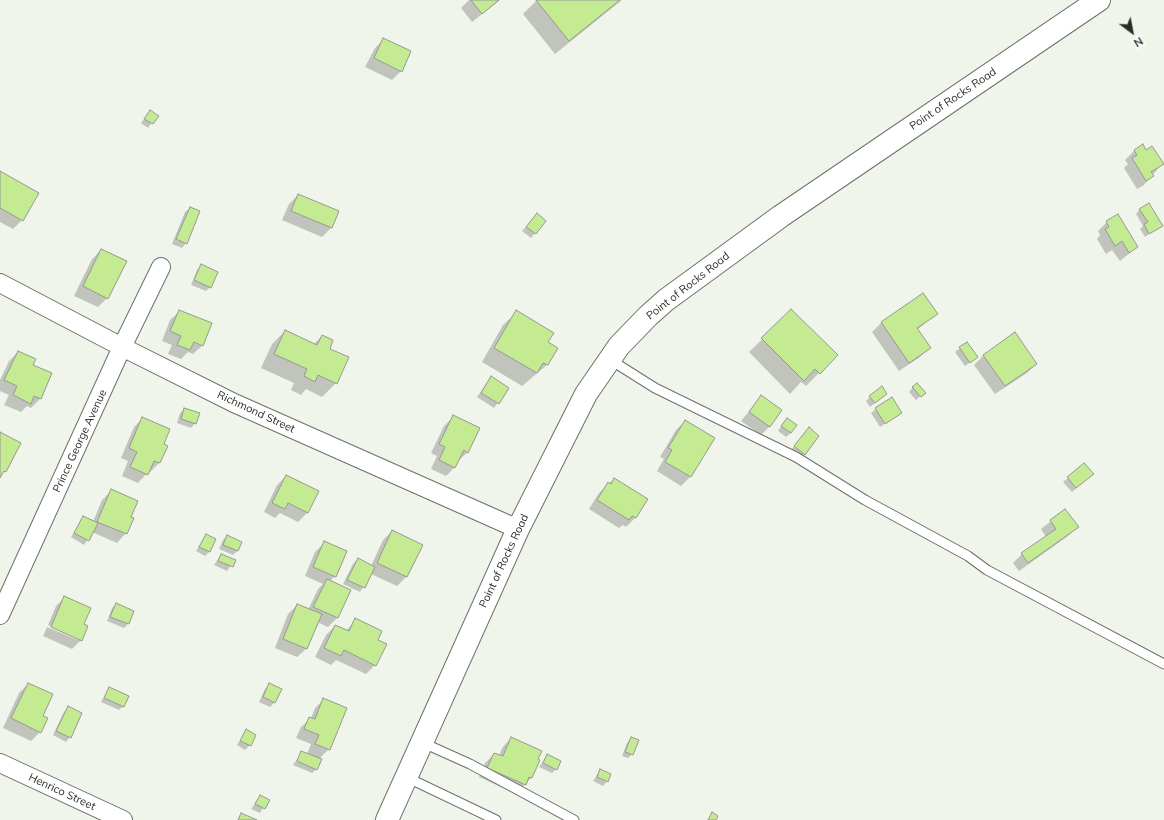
<!DOCTYPE html>
<style>
body{margin:0}
#map{position:relative;width:1164px;height:820px;overflow:hidden;background:#f0f5ec;font-family:Mulish,sans-serif}
canvas{display:block}
.north{position:absolute;left:1112px;top:12px;width:40px;height:40px;-webkit-text-stroke:3px #fff;paint-order:stroke;rotate:148deg;font-size:11px;font-weight:700;line-height:16px;text-align:center;color:#2c2d2a}
.north::after{content:'';display:block;margin:auto;width:14px;height:18px;background:#2c2d2a;clip-path:polygon(50% 0,100% 100%,50% 72%,0 100%)}
</style>
<div id="map">
<canvas width="1164" height="820"></canvas>
<div class="north">N</div>
</div>
<script>
const context = document.querySelector('canvas').getContext('2d');
context.lineJoin = 'round';
function fill(path, color) {
  context.fillStyle = color;
  context.fill(path, 'evenodd');
}
function poly(rows) {
  const path = new Path2D();
  for (const r of rows) {
    path.moveTo(r[0], r[1]);
    for (let i = 2; i < r.length; i += 2) path.lineTo(r[i], r[i + 1]);
  }
  return path;
}
function strokePath(path, color, width, dash) {
  context.strokeStyle = color;
  context.lineWidth = width;
  context.lineCap = dash ? 'butt' : 'round';
  context.setLineDash(dash || []);
  context.stroke(path);
}
function write(font, color, halo, rows, align = 'center') {
  context.font = font + ' Mulish,sans-serif';
  context.lineWidth = 3.5;
  context.setLineDash([]);
  context.textBaseline = 'middle';
  context.strokeStyle = halo;
  context.fillStyle = color;
  for (const [text, x, y, turn = 0] of rows) {
    context.save();
    context.translate(x, y);
    context.rotate((+turn || 0) * Math.PI / 180);
    context.textAlign = isNaN(turn) ? turn : align;
    if (halo) context.strokeText(text, 0, 0);
    context.fillText(text, 0, 0);
    context.restore();
  }
}
const shadow = poly([
 [469,0,500,0,472,22,461,8],
 [537,0,622,0,555,54,523,14],
 [384,39,401,71,392,80,365,67,375,48],
 [150,111,157,116,148,128,141,123],
 [1134,151,1146,151,1162,164,1144,185,1137,189,1124,168,1128,164,1125,160],
 [0,172,22,220,13,229,0,222],
 [298,195,331,228,322,237,282,220,289,204],
 [190,208,186,243,182,248,172,244,185,212],
 [1140,209,1161,225,1145,237,1140,229,1143,226,1136,214],
 [533,219,545,221,531,238,522,231],
 [1107,222,1137,247,1120,261,1112,250,1106,254,1097,239,1100,235,1098,231],
 [101,250,107,298,98,307,74,296,92,259],
 [201,266,210,287,206,291,191,285,197,270],
 [923,294,936,314,917,330,929,348,920,357,899,371,872,332,881,323],
 [180,311,203,345,193,354,188,352,181,359,168,354,172,345,162,341,170,320],
 [791,311,836,356,806,386,801,382,790,394,749,352],
 [517,312,547,343,556,348,547,365,522,386,482,362,503,325],
 [285,331,314,344,322,336,328,349,336,383,322,397,306,389,301,395,291,390,294,383,261,368,272,344],
 [1015,334,1036,364,1027,373,995,394,974,365,983,356],
 [967,343,972,361,965,366,955,352],
 [18,352,31,365,51,374,40,399,31,408,27,406,21,412,4,405,9,395,0,391,0,380,9,361],
 [491,377,508,388,494,408,477,397],
 [913,387,924,393,916,400,909,392],
 [886,394,870,407,866,401,870,397],
 [761,397,770,426,761,435,741,421],
 [185,409,195,423,191,428,177,423,180,413],
 [876,409,900,413,880,427,871,413],
 [453,417,468,452,458,461,455,467,446,476,431,469,437,456,431,453,444,426],
 [143,418,163,444,159,463,150,472,149,471,138,483,122,476,128,461,121,458,134,427],
 [685,421,714,438,690,477,681,486,657,471,664,459,660,457,676,430],
 [783,423,791,433,786,437,778,431],
 [805,433,804,454,800,458,790,451],
 [286,476,317,491,307,513,298,522,280,513,275,518,264,512,277,485],
 [1068,478,1088,478,1072,492,1063,482],
 [614,479,647,499,635,518,626,527,623,525,619,528,589,509,599,493],
 [111,491,130,518,126,533,117,543,92,532,84,545,71,537,83,517,93,522,102,500],
 [1065,510,1077,527,1068,536,1019,571,1013,563,1022,554,1046,537,1041,529],
 [392,531,421,545,406,577,397,586,371,574,360,592,343,584,353,564,358,559,371,566,383,540],
 [206,535,209,552,205,556,196,551],
 [227,536,238,550,233,555,219,549,223,540],
 [324,543,335,576,330,581,349,590,337,618,328,627,317,622,307,648,297,657,275,648,288,614,297,605,308,610,318,589,323,584,305,576,315,552],
 [221,555,234,560,227,571,214,565],
 [65,597,83,625,81,640,72,649,43,636,47,627,78,640,78,638,48,625,56,606],
 [116,604,128,624,124,628,107,621,112,608],
 [356,620,377,640,375,665,366,674,336,660,331,665,315,657,326,635,335,626,346,631],
 [28,684,42,716,40,732,31,741,3,728,19,693],
 [270,684,274,703,270,707,259,702,265,689],
 [109,688,123,706,119,710,101,702],
 [324,699,329,749,319,759,317,769,312,773,293,765,302,752,307,754,311,744,296,738,301,727,311,718,315,708],
 [68,708,70,737,66,742,53,735,64,712],
 [246,731,250,745,245,750,237,745],
 [511,738,539,761,531,778,516,794,479,777,485,763,494,754,499,756,502,748],
 [631,738,632,754,628,758,622,756,627,743],
 [547,756,556,769,552,773,539,767],
 [600,770,607,781,603,786,593,781],
 [260,796,268,800,260,813,251,809]
]);
const building = poly([
 [471,0,499,0,482,14,471,0],
 [536,0,620,0,569,41,536,0],
 [383,38,411,51,402,72,374,58,383,38],
 [150,110,159,116,153,124,144,119,150,110],
 [1143,144,1146,150,1152,146,1164,164,1151,172,1154,176,1146,181,1132,158,1137,155,1134,150,1143,144],
 [0,171,39,193,23,221,0,208,0,171],
 [298,194,339,211,332,228,291,211,298,194],
 [1149,203,1163,226,1149,234,1144,224,1148,222,1139,209,1149,203],
 [190,207,200,211,187,244,176,239,190,207],
 [537,213,546,221,536,234,526,227,537,213],
 [1118,214,1138,247,1129,253,1122,241,1115,246,1105,229,1109,227,1106,221,1118,214],
 [101,249,127,261,108,299,83,286,101,249],
 [201,264,218,272,211,288,194,280,201,264],
 [923,293,938,314,917,328,931,348,909,363,881,322,923,293],
 [791,309,838,355,820,374,815,369,804,381,761,338,791,309],
 [179,310,212,323,203,346,194,342,190,350,177,345,181,336,170,331,179,310],
 [516,310,554,333,548,342,558,348,548,365,543,363,537,373,494,348,516,310],
 [285,330,317,345,322,335,333,340,330,349,349,357,337,384,318,375,315,382,304,376,307,369,274,354,285,330],
 [1015,332,1037,364,1005,386,983,355,1015,332],
 [967,342,978,357,970,363,959,347,967,342],
 [18,351,36,359,33,365,52,373,41,399,34,396,31,404,13,395,17,386,4,380,18,351],
 [491,376,509,388,499,404,481,393,491,376],
 [917,383,926,393,921,397,912,387,917,383],
 [882,386,887,394,875,403,869,396,882,386],
 [761,395,782,410,770,427,749,412,761,395],
 [892,397,902,413,885,424,875,408,892,397],
 [184,408,200,413,196,424,181,419,184,408],
 [453,415,480,428,468,453,464,450,455,468,439,460,445,447,439,444,453,415],
 [142,417,170,429,164,444,168,446,160,463,154,461,148,475,130,467,137,452,129,448,142,417],
 [787,418,797,425,791,433,781,426,787,418],
 [685,420,715,438,691,477,665,462,672,450,668,448,685,420],
 [809,427,819,436,805,455,794,446,809,427],
 [0,432,21,443,6,472,4,471,0,478,0,432],
 [1084,463,1094,474,1076,488,1067,477,1084,463],
 [286,475,319,491,308,513,288,503,285,509,272,503,286,475],
 [614,478,648,499,636,518,632,516,629,520,597,500,608,482,611,484,614,478],
 [111,489,138,501,131,517,134,518,127,534,97,522,111,489],
 [1065,509,1079,527,1028,563,1021,553,1056,529,1050,520,1065,509],
 [83,516,98,523,89,541,74,533,83,516],
 [392,530,423,545,407,577,377,563,392,530],
 [206,534,216,539,210,552,199,547,206,534],
 [227,535,242,542,238,551,223,545,227,535],
 [324,541,347,551,336,577,313,567,324,541],
 [221,554,236,560,233,567,218,561,221,554],
 [358,558,375,567,365,588,347,580,358,558],
 [327,579,351,590,338,618,313,607,327,579],
 [64,596,91,608,84,624,88,626,82,641,51,627,64,596],
 [116,603,134,611,129,624,110,617,116,603],
 [297,604,322,614,307,649,283,639,297,604],
 [355,618,382,631,378,640,387,644,376,666,344,650,341,656,324,648,335,625,349,631,355,618],
 [28,683,53,694,43,716,48,718,41,733,11,718,28,683],
 [269,683,282,689,275,703,263,697,269,683],
 [109,687,129,696,124,707,104,698,109,687],
 [323,698,347,708,330,750,315,744,319,735,304,729,309,717,315,719,323,698],
 [68,706,82,713,71,738,56,731,68,706],
 [246,729,256,735,251,746,240,741,246,729],
 [511,737,542,751,538,759,540,760,532,778,529,777,526,785,487,768,494,753,503,756,511,737],
 [631,737,639,740,633,755,625,752,631,737],
 [301,751,322,759,317,770,297,761,301,751],
 [547,754,561,761,557,770,543,763,547,754],
 [600,769,611,774,608,782,597,777,600,769],
 [260,795,270,800,265,809,255,804,260,795],
 [712,812,718,816,716,820,708,820,712,812],
 [241,813,257,820,238,820,241,813]
]);
const service = poly([
 [609,359,655,388,796,457,865,500,968,556,987,570,1164,664],
 [421,742,470,764,574,820],
 [406,777,496,820]
]);
const minor = poly([
 [0,283,122,347,234,403,518,529],
 [0,615,122,347,161,267],
 [0,763,123,820]
]);
const tertiary = poly([
 [387,820,518,529,586,394,619,346,648,316,666,300,781,216,1099,0]
]);
const streetNames = [
 ["Point of Rocks Road",953,99,-34],
 ["Point of Rocks Road",688,286,-38],
 ["Richmond Street",256,412,25],
 ["Prince George Avenue",80,441,-65],
 ["Point of Rocks Road",504,561,-65],
 ["Henrico Street",62,792,25]
];
fill(shadow, '#0003');
fill(building, '#c4eb92');
strokePath(building, '#959991', 1);
strokePath(service, '#6d7069', 11);
strokePath(minor, '#6d7069', 20);
strokePath(tertiary, '#6d7069', 24);
strokePath(service, '#fff', 9);
strokePath(minor, '#fff', 18);
strokePath(tertiary, '#fff', 22);
write('11px', '#2c2d2a', '#fff', streetNames);
</script>
